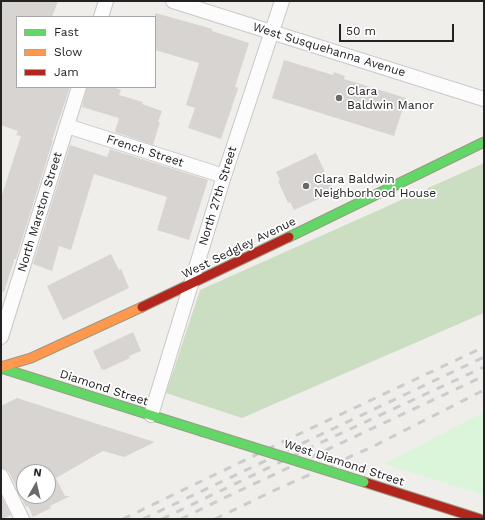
<!DOCTYPE html>
<style>
body{margin:0}
#map{position:relative;width:485px;height:520px;overflow:hidden;background:#f0eeeb;font-family:"Work Sans",sans-serif}
canvas{display:block}
.frame{position:absolute;inset:0;border:2px solid #222;pointer-events:none}
.legend{position:absolute;left:16px;top:16px;width:140px;height:72px;box-sizing:border-box;background:#fff;border:1px solid #a7a7a7;margin:0;padding:5px 7px;list-style:none;font-size:12px;color:#222}
.legend li{display:flex;align-items:center;gap:8px;height:20px}
.legend b{width:20px;border:1px solid #a7a7a7}
.north{position:absolute;left:16px;top:464px;width:40px;height:40px;box-sizing:border-box;background:#fff;border:1px solid #a7a7a7;border-radius:50%;rotate:8deg;font-size:11px;font-weight:700;line-height:16px;text-align:center;color:#222}
.north::after{content:'';display:block;margin:auto;width:14px;height:18px;background:#6a6968;clip-path:polygon(50% 0,100% 100%,50% 72%,0 100%)}
.scale{position:absolute;left:339px;top:24px;width:115px;height:18px;box-sizing:border-box;border:2px solid #222;border-top:0;padding-left:5px;font-size:12px;line-height:14px;white-space:nowrap;color:#222;-webkit-text-stroke:3px #fff;paint-order:stroke}
</style>
<div id="map">
<canvas width="485" height="520"></canvas>
<div class="frame"></div>
<ul class="legend">
<li><b style="height:5px;background:#63d668"></b>Fast</li>
<li><b style="height:5px;background:#ff974d"></b>Slow</li>
<li><b style="height:5px;background:#b3261e"></b>Jam</li>
</ul>
<div class="north">N</div>
<div class="scale">50 m</div>
</div>
<script>
const context = document.querySelector('canvas').getContext('2d');
context.lineJoin = 'round';
function fill(path, color) {
  context.fillStyle = color;
  context.fill(path, 'evenodd');
}
function poly(rows) {
  const path = new Path2D();
  for (const r of rows) {
    path.moveTo(r[0], r[1]);
    for (let i = 2; i < r.length; i += 2) path.lineTo(r[i], r[i + 1]);
  }
  return path;
}
function strokePath(path, color, width, dash) {
  context.strokeStyle = color;
  context.lineWidth = width;
  context.lineCap = dash ? 'butt' : 'round';
  context.setLineDash(dash || []);
  context.stroke(path);
}
function write(font, color, halo, rows, align = 'center') {
  context.font = font + ' "Work Sans",sans-serif';
  context.lineWidth = 3.5;
  context.setLineDash([]);
  context.textBaseline = 'middle';
  context.strokeStyle = halo;
  context.fillStyle = color;
  for (const [text, x, y, turn = 0] of rows) {
    context.save();
    context.translate(x, y);
    context.rotate((+turn || 0) * Math.PI / 180);
    context.textAlign = isNaN(turn) ? turn : align;
    if (halo) context.strokeText(text, 0, 0);
    context.fillText(text, 0, 0);
    context.restore();
  }
}
const forest = poly([
 [484,163,484,313,242,418,166,393,200,290]
]);
const park = poly([
 [484,412,484,495,384,464]
]);
const building = poly([
 [1,1,58,1,52,17,17,17,17,87,70,87,52,140,53,140,16,259,14,259,14,261,4,292,1,292,1,198,21,136,16,135,18,131,1,125],
 [155,13,195,24,212,29,212,31,249,43,235,87,237,87,238,89,221,139,188,128,195,108,186,105,199,63,155,50],
 [284,60,333,75,334,72,345,76,344,79,406,98,394,136,272,98],
 [87,87,112,87,121,90,119,95,143,102,142,104,162,111,158,122,160,122,153,145,115,132,119,118,82,107],
 [70,145,107,157,110,149,208,180,189,240,157,230,167,197,94,174,71,250,59,246,52,271,33,264],
 [316,153,334,192,294,210,290,202,288,203,278,181,280,180,276,172],
 [111,254,119,270,121,269,129,288,63,320,47,286],
 [133,332,141,351,129,356,130,358,104,370,103,369,102,370,93,351],
 [17,398,110,428,155,442,124,457,103,451,56,478,65,496,70,496,50,506,51,508,33,517,28,506,26,507,9,472,5,469,1,468,1,406],
 [24,472,48,472,48,496,24,496],
 [1,495,11,515,2,519,1,519]
]);
const street = poly([
 [173,1,484,99],
 [101,17,106,1],
 [67,126,224,176],
 [1,337,79,87],
 [151,415,224,176,282,1],
 [1,476,22,519]
]);
const fast = poly([
 [289,237,484,142],
 [1,368,201,431]
]);
const slow = poly([
 [1,367,31,358,142,307]
]);
const jam = poly([
 [142,307,289,237],
 [364,482,480,519]
]);
const rail = poly([
 [123,519,299,434,484,347],
 [143,519,484,357],
 [162,519,320,443,484,367],
 [181,519,224,498,484,376],
 [215,519,275,490,372,447,484,390]
]);
const fastBridge = poly([
 [201,431,364,482]
]);
const markers = [
 [339,98,4,"#6a6968"],
 [306,186,4,"#6a6968"]
];
const streetNames = [
 ["West Susquehanna Avenue",329,50,17],
 ["French Street",145,151,18],
 ["North 27th Street",218,196,-73],
 ["North Marston Street",40,212,-73],
 ["West Sedgley Avenue",239,248,-26],
 ["Diamond Street",104,388,18],
 ["West Diamond Street",344,463,18]
];
const poiNames = [
 ["Clara",347,91],
 ["Baldwin Manor",347,105],
 ["Clara Baldwin",314,179],
 ["Neighborhood House",314,193]
];
fill(forest, '#cbdec1');
fill(park, '#daf5da');
fill(building, '#d7d4d2');
strokePath(street, '#c9c8c7', 16);
strokePath(fast, '#999a82', 11);
strokePath(slow, '#999a82', 11);
strokePath(jam, '#999a82', 11);
strokePath(street, '#fdfcfc', 14);
strokePath(fast, '#63d668', 9);
strokePath(slow, '#ff974d', 9);
strokePath(jam, '#b3261e', 9);
strokePath(rail, '#ccc', 3, [8, 8]);
strokePath(fastBridge, '#999a82', 11, []);
strokePath(fastBridge, '#63d668', 9);
for (const [x, y, r, color] of markers) {
  const dot = new Path2D();
  dot.arc(x, y, r, 0, 2 * Math.PI);
  context.fillStyle = color;
  context.fill(dot);
  strokePath(dot, '#fff', 1.5);
}
write('12px', '#222', '#fff', streetNames);
write('12px', '#222', '#fff', poiNames, 'left');
</script>
